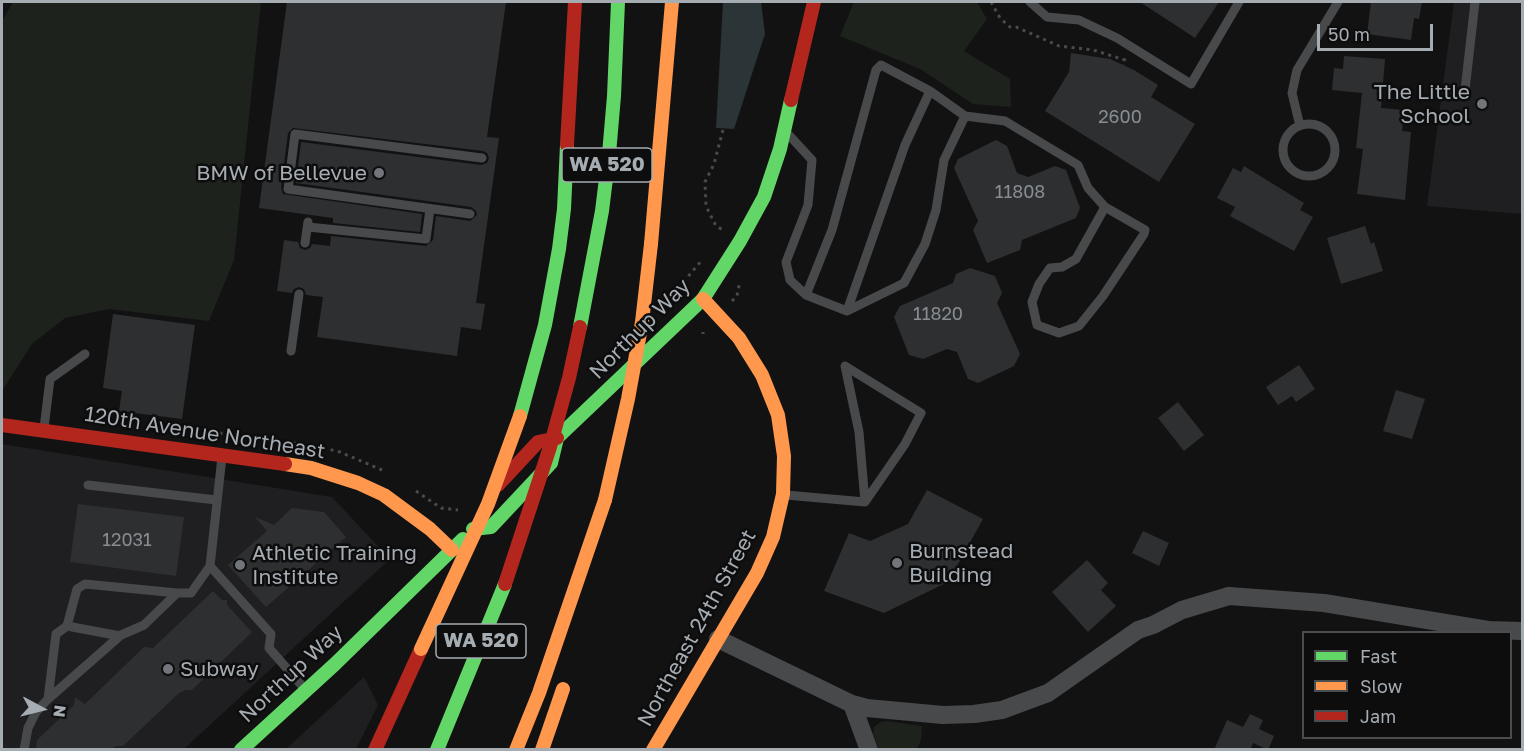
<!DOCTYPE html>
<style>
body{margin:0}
#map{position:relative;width:1524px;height:751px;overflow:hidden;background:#121213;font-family:"Golos Text",sans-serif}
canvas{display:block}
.frame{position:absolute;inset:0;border:3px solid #a5acb2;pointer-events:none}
.legend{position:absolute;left:1302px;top:631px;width:210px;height:108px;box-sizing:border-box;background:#0d0d0e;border:2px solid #4a4d50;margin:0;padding:8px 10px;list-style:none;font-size:18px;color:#a5acb2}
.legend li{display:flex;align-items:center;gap:12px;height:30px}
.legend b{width:30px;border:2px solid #4a4d50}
.north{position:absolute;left:12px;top:679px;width:60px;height:60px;-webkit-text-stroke:4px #0d0d0e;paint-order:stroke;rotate:97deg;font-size:16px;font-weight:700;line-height:24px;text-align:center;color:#a5acb2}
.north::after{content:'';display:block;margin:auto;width:21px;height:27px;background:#a5acb2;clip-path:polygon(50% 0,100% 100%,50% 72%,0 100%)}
.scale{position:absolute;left:1317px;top:24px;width:116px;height:27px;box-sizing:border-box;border:3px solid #a5acb2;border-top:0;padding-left:8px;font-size:18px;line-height:21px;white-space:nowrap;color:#a5acb2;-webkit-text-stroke:4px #0d0d0e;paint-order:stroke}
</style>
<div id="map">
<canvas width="1524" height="751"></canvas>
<div class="frame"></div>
<ul class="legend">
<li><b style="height:8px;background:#63d668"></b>Fast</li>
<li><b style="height:8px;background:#ff974d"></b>Slow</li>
<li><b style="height:8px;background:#b3261e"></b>Jam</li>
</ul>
<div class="north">N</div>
<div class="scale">50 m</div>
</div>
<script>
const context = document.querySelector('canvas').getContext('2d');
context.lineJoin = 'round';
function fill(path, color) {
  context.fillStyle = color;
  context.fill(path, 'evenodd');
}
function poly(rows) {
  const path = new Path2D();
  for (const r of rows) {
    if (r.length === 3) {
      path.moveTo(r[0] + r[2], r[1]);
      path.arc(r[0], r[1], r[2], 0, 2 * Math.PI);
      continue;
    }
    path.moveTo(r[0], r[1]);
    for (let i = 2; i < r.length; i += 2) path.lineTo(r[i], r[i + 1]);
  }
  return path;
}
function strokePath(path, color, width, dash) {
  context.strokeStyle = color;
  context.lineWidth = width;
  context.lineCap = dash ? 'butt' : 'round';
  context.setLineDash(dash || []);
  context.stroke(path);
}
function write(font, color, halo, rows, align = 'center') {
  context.font = font + ' "Golos Text",sans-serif';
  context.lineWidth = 5;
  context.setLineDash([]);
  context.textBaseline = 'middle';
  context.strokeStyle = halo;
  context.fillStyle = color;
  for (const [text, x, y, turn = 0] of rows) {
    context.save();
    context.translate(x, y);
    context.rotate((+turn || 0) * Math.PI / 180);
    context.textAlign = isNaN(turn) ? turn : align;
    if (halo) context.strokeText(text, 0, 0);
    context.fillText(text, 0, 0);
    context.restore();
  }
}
const built = poly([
 [1454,2,1522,2,1522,214,1427,206],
 [2,444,332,497,390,559,184,749,2,749],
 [364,677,378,705,356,749,285,750]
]);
const green = poly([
 [13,2,261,2,234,260,209,321,109,309,65,318,32,344,2,391,2,21],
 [854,2,977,2,987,19,964,51,1010,79,1011,107,973,104,920,69,840,36],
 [886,721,922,726,921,740,917,749,879,749,873,734,874,727,880,722]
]);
const water = poly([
 [723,2,761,2,765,34,734,129,716,128]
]);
const building = poly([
 [287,2,506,2,487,137,499,138,476,303,485,304,481,330,461,327,457,356,317,337,323,297,306,295,304,289,299,287,294,289,292,293,277,291,284,240,298,242,300,248,305,250,310,248,312,244,330,246,331,236,426,246,433,240,436,216,470,221,477,215,476,211,471,207,296,183,301,142,481,165,487,163,489,158,487,153,483,151,293,128,288,133,281,188,283,194,422,214,420,232,333,223,333,218,259,208],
 [1140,2,1219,2,1195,38],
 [1371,2,1422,2,1419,19,1414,18,1411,40,1367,34],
 [1071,53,1110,59,1134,70,1158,85,1151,97,1195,124,1159,182,1045,111,1069,72],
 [1344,56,1385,59,1381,108,1404,110,1402,131,1411,132,1405,200,1357,194,1363,149,1356,148,1362,93,1332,90,1334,68,1343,69],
 [996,140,1007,146,1017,173,1028,177,1055,166,1066,170,1080,208,1076,218,1022,240,1020,250,987,263,973,230,978,221,954,168,958,159],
 [1244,166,1304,203,1300,210,1313,217,1294,251,1230,216,1235,207,1217,198,1233,168,1241,172],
 [1365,226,1371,244,1374,242,1383,271,1341,284,1327,238],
 [970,268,995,276,1002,293,997,303,1020,354,1014,366,978,383,968,379,957,352,947,349,923,359,909,355,894,317,900,306,953,283,956,274],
 [113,314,195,325,182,419,119,411,122,391,103,388],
 [1299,365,1315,389,1296,402,1292,396,1278,405,1266,387],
 [1396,390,1425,399,1412,439,1383,431],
 [1178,402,1204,435,1184,451,1158,418],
 [927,490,983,519,948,582,884,613,824,591,849,533,870,541,908,524],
 [78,504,184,517,176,576,70,562],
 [292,508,324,512,346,537,266,607,228,565,267,531,255,517,274,525],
 [1143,531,1169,543,1159,566,1132,553],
 [1087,560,1108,583,1101,590,1116,606,1088,632,1052,592],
 [213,591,222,600,227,600,227,605,252,632,192,690,186,690,179,693,123,746,116,746,110,750,36,750,37,740,74,705,75,697,85,704,144,647,153,648],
 [1250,714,1263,720,1259,729,1274,736,1268,750,1253,743,1250,750,1214,750,1227,720,1243,727]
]);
const path = poly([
 [991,2,1000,18,1010,27,1016,27,1059,46,1093,50,1125,60,1124,65],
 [723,130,714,164,705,182,706,206,716,226,723,230],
 [669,299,702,260],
 [732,301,737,296,740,281],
 [703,332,703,334],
 [212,432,316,446,340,452,382,470],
 [416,491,441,508,458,510]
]);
const lane = poly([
 [1030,2,1047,17,1079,20,1117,38,1191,84,1239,2],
 [1465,90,1475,2],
 [965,116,1005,121,1078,165,1088,188,1105,207,1145,230,1144,234,1103,296,1079,326,1059,333,1037,325,1032,302,1039,284,1050,268,1062,267,1076,259,1105,207],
 [1309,150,26],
 [1300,126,1292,93,1297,70,1338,2],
 [788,134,812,160,808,205,786,262,790,280,806,295,832,230,876,70,881,65,930,91,905,145,847,311,806,295],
 [470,214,288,189,295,134,482,158],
 [308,227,426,239,430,209],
 [305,243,308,222],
 [847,311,904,283,925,244,936,210,944,160,965,116,930,91],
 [291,351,299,294],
 [44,428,50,379,85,354],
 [222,457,210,566,271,634,269,648,304,688],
 [88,485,216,500],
 [786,495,865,502,905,444,921,413,845,366,859,432,865,502],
 [67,626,120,636],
 [48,699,56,634,67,626,77,589,85,584,177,593],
 [24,750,28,728,36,712,48,699,121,635,144,625,177,593,191,593,210,566]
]);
const street = poly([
 [718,639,852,704,867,708,943,715,974,714,1002,710,1048,693,1138,630,1153,625,1182,610,1229,596,1324,603,1488,630,1522,631],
 [852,704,869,750]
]);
const fast = poly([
 [580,327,602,211,609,154,614,96,618,2],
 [520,416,545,325,559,249,564,209,567,145],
 [473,529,491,527,551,463,557,438,703,299,740,241,764,197,780,149,791,100],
 [241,750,335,664,463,539],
 [437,750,505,584]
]);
const slow = poly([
 [651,244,672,2],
 [285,464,311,468,358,483,384,495,430,529,452,550],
 [516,750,539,693,605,500],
 [542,750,563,689],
 [653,750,757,573,773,537,783,494,784,456,778,415,762,375,739,338,703,299]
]);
const jam = poly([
 [791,100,814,2],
 [567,145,575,2],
 [2,425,285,464],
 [498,485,538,442,557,438],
 [375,750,421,649]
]);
const slowBridge = poly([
 [605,500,628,399,642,322,651,244],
 [421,649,488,504,520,416]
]);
const jamBridge = poly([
 [505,584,550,447,569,378,580,327]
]);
const markers = [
 [1482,104,6,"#72767a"],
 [379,173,6,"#72767a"],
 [897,563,6,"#72767a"],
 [240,565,6,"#72767a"],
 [168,669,6,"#72767a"]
];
const numberNames = [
 ["2600",1120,117],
 ["11808",1020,192],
 ["11820",938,314],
 ["12031",127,540]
];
const shields = [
 [607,165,90],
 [481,641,90]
];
const shieldNames = [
 ["WA 520",607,165],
 ["WA 520",481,641]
];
const poiNames = [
 ["The Little",1470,92,"right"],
 ["School",1470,116,"right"],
 ["BMW of Bellevue",367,173,"right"],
 ["Burnstead",909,551],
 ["Building",909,575],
 ["Athletic Training",252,553],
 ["Institute",252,577],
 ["Subway",180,669]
];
const streetNames = [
 ["Northup Way",640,329,-45],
 ["120th Avenue Northeast",205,433,9],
 ["Northeast 24th Street",697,628,-61],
 ["Northup Way",291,674,-43]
];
fill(built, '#1f1f21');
fill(green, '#1d221d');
fill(water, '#2b3436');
fill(building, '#2e2f30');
strokePath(path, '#484a4c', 3, [3, 4.5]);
strokePath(lane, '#47494b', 9);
strokePath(street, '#47494b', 18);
strokePath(fast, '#63d668', 14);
strokePath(slow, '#ff974d', 14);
strokePath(jam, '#b3261e', 14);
strokePath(slowBridge, '#ff974d', 14);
strokePath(jamBridge, '#b3261e', 14);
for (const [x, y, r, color] of markers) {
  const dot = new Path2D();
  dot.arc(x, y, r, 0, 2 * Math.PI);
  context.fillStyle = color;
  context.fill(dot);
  strokePath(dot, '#0d0d0e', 2);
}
write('18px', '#878d92', null, numberNames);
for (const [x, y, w] of shields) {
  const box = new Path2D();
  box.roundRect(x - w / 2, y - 17, w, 34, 4.5);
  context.fillStyle = '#0d0d0e';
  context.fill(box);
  strokePath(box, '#a5acb2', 1.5);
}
write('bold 20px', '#a5acb2', null, shieldNames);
write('21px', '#a5acb2', '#0d0d0e', poiNames, 'left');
write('21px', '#a5acb2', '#0d0d0e', streetNames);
</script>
